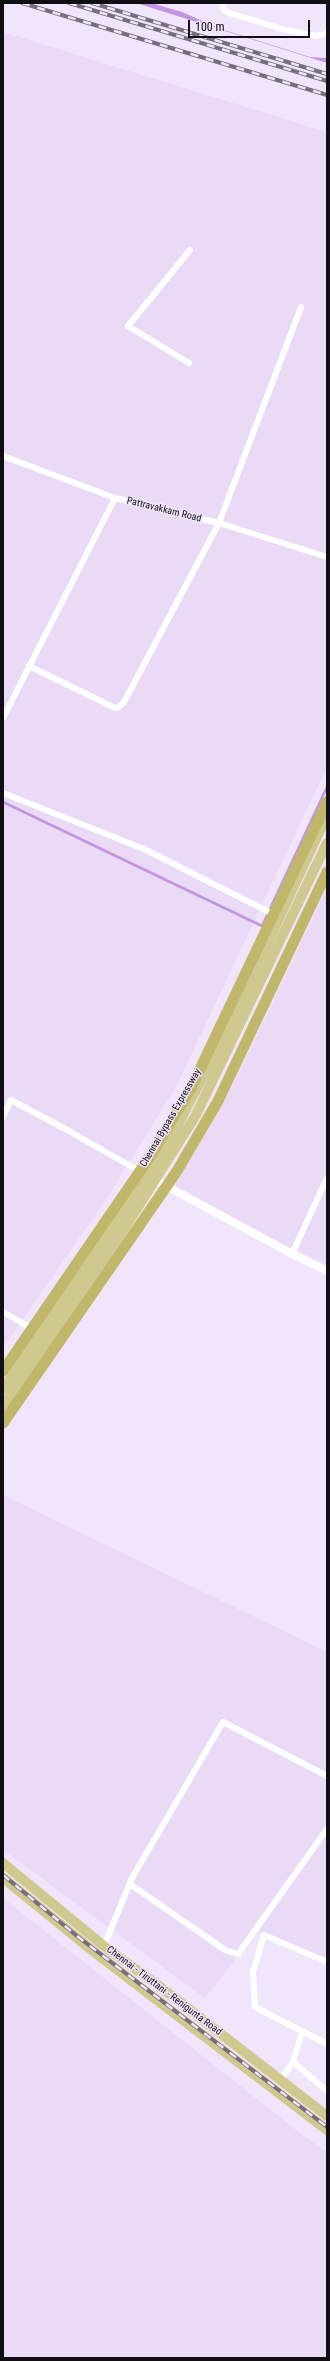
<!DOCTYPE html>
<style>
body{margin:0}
#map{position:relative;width:330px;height:2361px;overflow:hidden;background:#f0e5fa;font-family:"Roboto Condensed",sans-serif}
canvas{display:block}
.frame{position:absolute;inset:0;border:4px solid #110d14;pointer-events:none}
.scale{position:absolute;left:188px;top:20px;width:122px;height:18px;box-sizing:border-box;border:2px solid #110d14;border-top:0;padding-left:5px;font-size:12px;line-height:14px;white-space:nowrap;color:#110d14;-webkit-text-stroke:3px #f0e5fa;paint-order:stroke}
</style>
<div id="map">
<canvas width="330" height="2361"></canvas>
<div class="frame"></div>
<div class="scale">100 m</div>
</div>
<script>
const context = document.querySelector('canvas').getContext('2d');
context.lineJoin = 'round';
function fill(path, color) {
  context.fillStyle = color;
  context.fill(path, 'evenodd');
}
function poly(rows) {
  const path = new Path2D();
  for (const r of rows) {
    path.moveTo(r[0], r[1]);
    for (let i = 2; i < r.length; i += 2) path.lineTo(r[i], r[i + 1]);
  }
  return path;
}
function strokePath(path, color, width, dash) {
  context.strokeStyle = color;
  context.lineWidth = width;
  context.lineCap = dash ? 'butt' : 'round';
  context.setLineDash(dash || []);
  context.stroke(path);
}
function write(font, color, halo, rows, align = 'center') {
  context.font = font + ' "Roboto Condensed",sans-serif';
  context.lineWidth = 3;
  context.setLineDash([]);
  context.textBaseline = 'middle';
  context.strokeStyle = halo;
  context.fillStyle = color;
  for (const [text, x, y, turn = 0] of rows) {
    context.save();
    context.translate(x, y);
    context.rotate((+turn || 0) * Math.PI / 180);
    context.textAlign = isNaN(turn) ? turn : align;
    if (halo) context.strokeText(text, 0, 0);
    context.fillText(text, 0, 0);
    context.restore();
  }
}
const built = poly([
 [3,32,327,132,327,767,176,1087,109,1195,3,1348],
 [327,888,327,1264,286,1246,175,1187,234,1084],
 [3,1495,327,1652,327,1959,258,1930,205,1998,3,1850],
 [3,1898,301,2134,327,2152,327,2358,3,2358]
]);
const water = poly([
 [136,3,151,3,182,12,221,29,310,57,327,58,327,63]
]);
const stream = poly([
 [3,802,262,926,327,787]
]);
const minor = poly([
 [222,3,224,10,229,13,286,30,315,36,325,34,327,32],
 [189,363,128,326,190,250],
 [3,456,115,498,219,523,327,557],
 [29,666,115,708,119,707,124,702,219,523,301,307],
 [3,718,115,498],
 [3,793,144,849,275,915],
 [3,1117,11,1100,69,1131,141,1172],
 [292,1254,327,1178],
 [3,1312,33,1329],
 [130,1884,225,1950,238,1954,327,1829],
 [104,1946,132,1878,223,1722,327,1776],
 [327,1962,264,1935,253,1972,255,2007,327,2044],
 [293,2062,327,2091],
 [280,2080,293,2062,302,2032]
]);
const tertiary = poly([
 [150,1177,292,1254,327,1271]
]);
const primary = poly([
 [3,1389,135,1196,171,1138,224,1037,327,815],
 [3,1406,124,1229,196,1115,327,843],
 [3,1863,104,1946,163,1989,327,2116],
 [3,1878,98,1955,327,2130]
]);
const trunk = poly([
 [3,1371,151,1155,191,1088,327,802],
 [3,1423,177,1171,218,1101,327,872]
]);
const rail = poly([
 [22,3,327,95],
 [69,3,327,81],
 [92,3,327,74],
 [3,1875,77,1936,327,2127]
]);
const streetNames = [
 ["Pattravakkam Road",164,510,14],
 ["Chennai Bypass Expressway",171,1118,-60],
 ["Chennai - Tiruttani - Renigunta Road",164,1991,37]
];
fill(built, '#eadaf6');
fill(water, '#c195e0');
strokePath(stream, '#c195e0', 2.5);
strokePath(minor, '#fff', 6);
strokePath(tertiary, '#fff', 8);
strokePath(primary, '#d0c98f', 10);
strokePath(trunk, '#c0b76a', 11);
strokePath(rail, '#756e7b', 4);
strokePath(rail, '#f0e5fa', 2.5, [8]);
write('10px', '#110d14', '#f0e5fa', streetNames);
</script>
